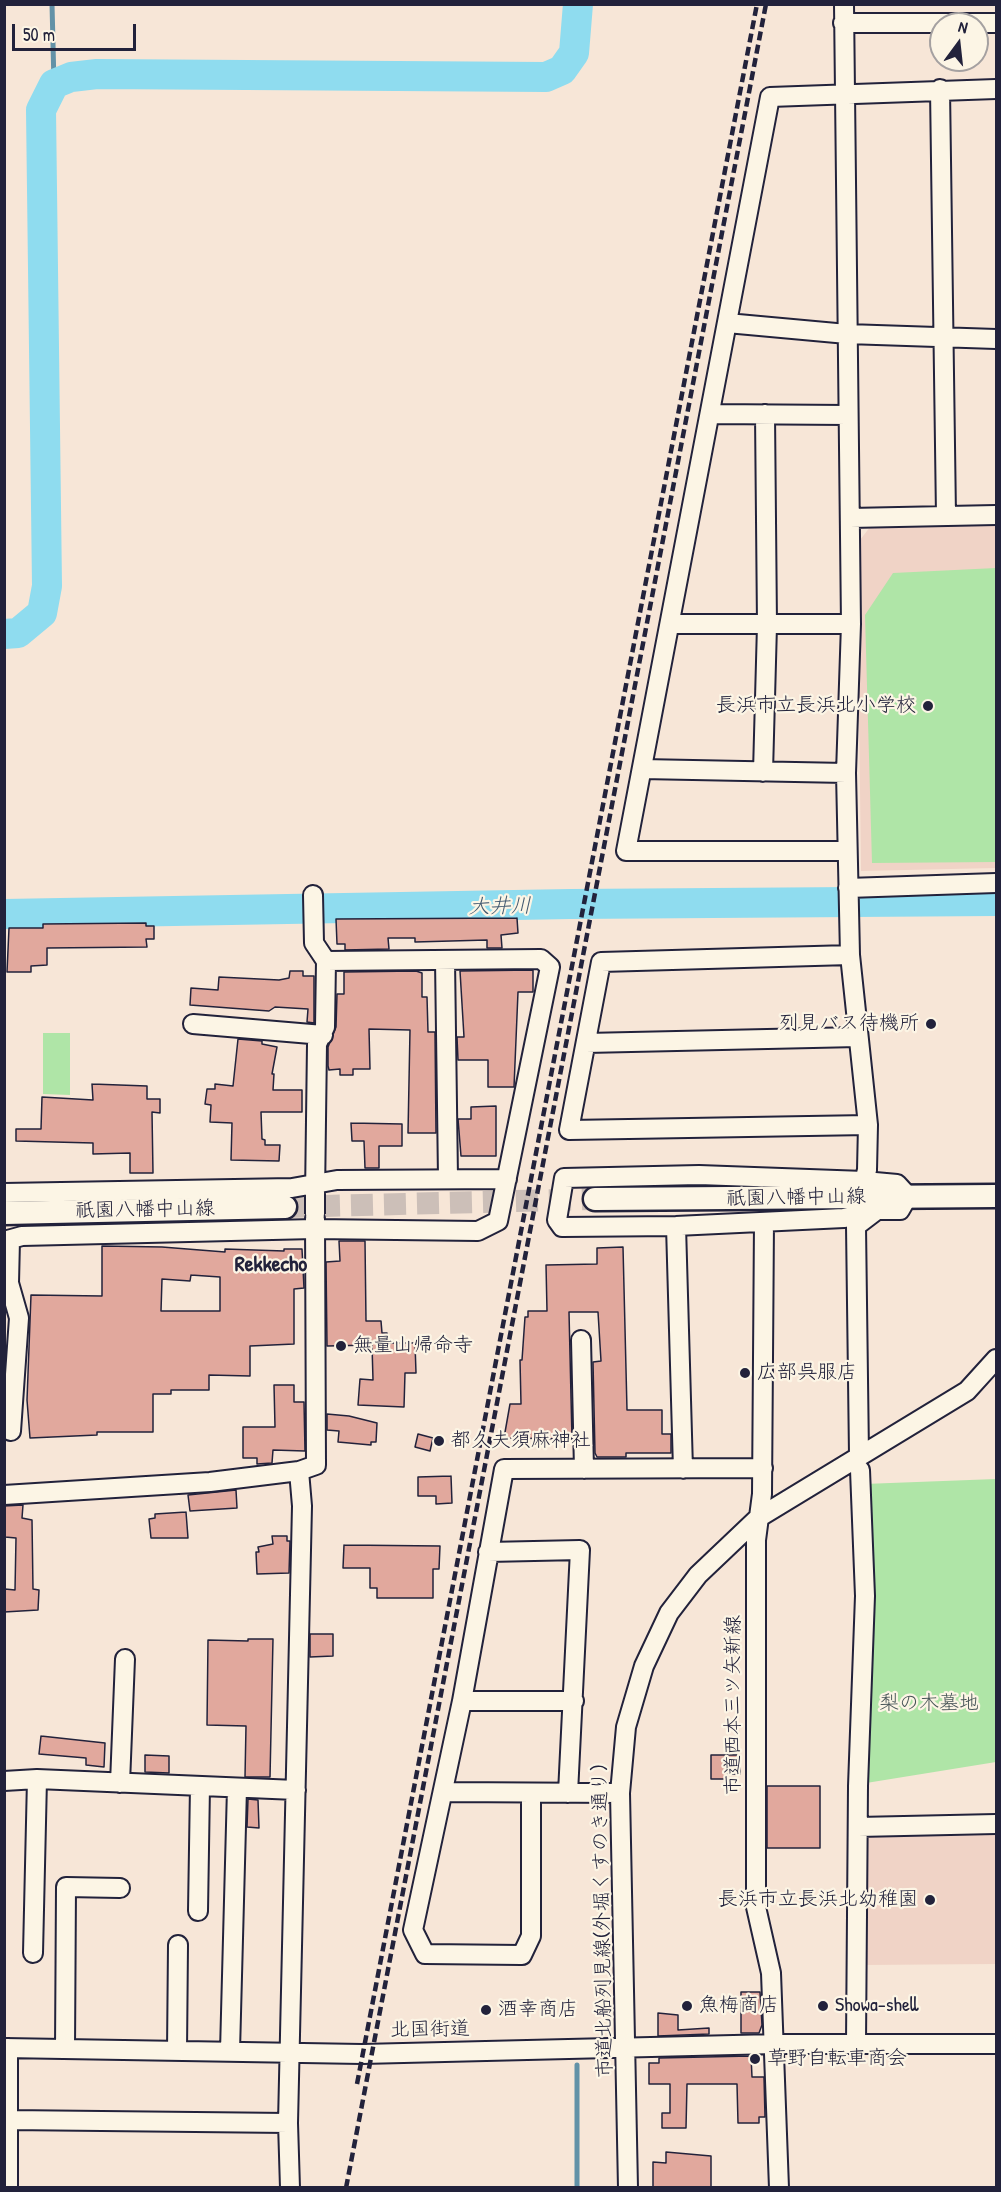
<!DOCTYPE html>
<meta charset="utf-8">
<style>
body{margin:0}
#map{position:relative;width:1001px;height:2192px;overflow:hidden;background:#f7e6d7;font-family:"Patrick Hand",sans-serif}
canvas{display:block}
.frame{position:absolute;inset:0;border:6px solid #22223b;pointer-events:none}
.north{position:absolute;left:929px;top:12px;width:60px;height:60px;box-sizing:border-box;background:#fcf5e5;border:2px solid #a5a1a1;border-radius:50%;rotate:15deg;font-size:16px;font-weight:700;line-height:24px;text-align:center;color:#22223b}
.north::after{content:'';display:block;margin:auto;width:21px;height:27px;background:#22223b;clip-path:polygon(50% 0,100% 100%,50% 72%,0 100%)}
.scale{position:absolute;left:12px;top:24px;width:124px;height:27px;box-sizing:border-box;border:3px solid #22223b;border-top:0;padding-left:8px;font-size:18px;line-height:21px;white-space:nowrap;color:#22223b;-webkit-text-stroke:4px #fcf5e5;paint-order:stroke}
</style>
<div id="map">
<canvas width="1001" height="2192"></canvas>
<div class="frame"></div>
<div class="north">N</div>
<div class="scale">50 m</div>
</div>
<script>
const context = document.querySelector('canvas').getContext('2d');
context.lineJoin = 'round';
function fill(path, color) {
  context.fillStyle = color;
  context.fill(path, 'evenodd');
}
function poly(rows) {
  const path = new Path2D();
  for (const r of rows) {
    path.moveTo(r[0], r[1]);
    for (let i = 2; i < r.length; i += 2) path.lineTo(r[i], r[i + 1]);
  }
  return path;
}
function strokePath(path, color, width, dash) {
  context.strokeStyle = color;
  context.lineWidth = width;
  context.lineCap = dash ? 'butt' : 'round';
  context.setLineDash(dash || []);
  context.stroke(path);
}
function write(font, color, halo, rows, align = 'center') {
  context.font = font + ' "Patrick Hand","Klee One",sans-serif';
  context.lineWidth = 4.5;
  context.setLineDash([]);
  context.textBaseline = 'middle';
  context.strokeStyle = halo;
  context.fillStyle = color;
  for (const [text, x, y, turn = 0] of rows) {
    context.save();
    context.translate(x, y);
    context.rotate((+turn || 0) * Math.PI / 180);
    context.textAlign = isNaN(turn) ? turn : align;
    if (halo) context.strokeText(text, 0, 0);
    context.fillText(text, 0, 0);
    context.restore();
  }
}
const built = poly([
 [996,522,996,868,861,871,857,544,870,527],
 [996,1835,996,1964,864,1965,864,1836]
]);
const green = poly([
 [996,568,996,862,872,863,865,615,893,573],
 [43,1033,70,1033,70,1095,43,1094],
 [996,1479,996,1762,860,1784,864,1484]
]);
const stream = poly([
 [52,4,54,84],
 [577,2188,577,2065]
]);
const river = poly([
 [4,634,18,633,42,613,47,586,41,110,54,84,71,77,97,74,546,77,562,70,574,53,578,4],
 [4,914,571,904,996,901]
]);
const building = poly([
 [517,918,518,933,501,935,502,948,487,948,487,940,415,942,415,938,388,938,389,949,345,950,345,944,337,944,336,919,517,918],
 [146,923,146,926,154,926,154,939,146,939,147,947,47,948,47,965,31,966,31,972,7,972,9,928,43,928,43,924,146,923],
 [533,970,533,992,518,992,514,1087,488,1087,488,1060,458,1060,457,1037,464,1037,460,971,533,970],
 [290,971,303,971,303,976,314,976,314,1023,307,1022,308,1009,275,1007,269,1011,190,1005,191,988,218,990,219,977,279,980,289,978,290,971],
 [416,971,422,973,422,997,427,997,428,1032,435,1032,436,1133,408,1133,410,1030,369,1029,370,1069,353,1069,353,1075,340,1075,340,1069,329,1070,328,1066,328,1047,336,1027,337,994,344,994,344,972,416,971],
 [238,1039,262,1041,262,1044,277,1047,272,1074,274,1074,273,1090,302,1090,302,1112,261,1112,262,1139,265,1140,265,1145,280,1145,279,1161,231,1160,232,1123,210,1122,211,1105,205,1104,207,1089,215,1089,215,1084,233,1086,238,1039],
 [92,1084,147,1086,147,1099,160,1099,160,1113,152,1112,153,1173,130,1173,130,1153,93,1154,93,1143,16,1141,16,1129,41,1129,42,1097,93,1100,92,1084],
 [496,1106,496,1156,461,1156,458,1119,471,1119,471,1107,496,1106],
 [351,1123,402,1124,402,1146,379,1146,379,1168,365,1168,364,1141,352,1141,351,1123],
 [339,1241,365,1241,366,1321,381,1321,382,1333,387,1333,387,1343,415,1343,416,1373,405,1373,404,1407,358,1405,360,1379,373,1380,372,1345,327,1346,326,1262,340,1261,339,1241],
 [102,1246,162,1247,225,1252,225,1249,284,1251,284,1249,302,1249,304,1288,294,1289,294,1344,250,1346,250,1376,209,1375,209,1390,171,1390,171,1394,153,1394,153,1432,97,1432,97,1435,30,1438,27,1400,31,1295,102,1296,102,1246],
 [191,1275,220,1277,220,1311,161,1311,162,1279,190,1281,191,1275],
 [623,1247,627,1410,662,1410,662,1434,671,1434,671,1453,626,1453,626,1457,597,1457,595,1453,593,1362,601,1361,598,1312,569,1312,572,1439,504,1438,510,1404,521,1404,520,1360,522,1360,525,1317,528,1317,528,1311,547,1311,546,1265,597,1264,597,1248,623,1247],
 [274,1385,294,1385,294,1402,304,1402,305,1451,273,1450,272,1463,257,1464,257,1458,243,1458,243,1427,275,1427,274,1385],
 [327,1414,349,1416,377,1423,376,1442,371,1442,371,1445,338,1442,339,1431,327,1430,327,1414],
 [418,1434,433,1438,430,1451,415,1447,418,1434],
 [451,1476,452,1503,436,1504,436,1496,418,1496,418,1477,451,1476],
 [236,1490,237,1508,190,1511,188,1495,236,1490],
 [23,1505,22,1518,32,1520,33,1589,39,1590,38,1610,4,1612,5,1589,15,1590,16,1538,5,1537,4,1506,23,1505],
 [186,1512,188,1538,151,1538,149,1519,155,1518,155,1514,186,1512],
 [272,1536,287,1536,287,1541,290,1541,289,1573,257,1574,256,1552,259,1552,258,1547,273,1544,272,1536],
 [344,1545,440,1546,439,1569,433,1569,433,1598,377,1598,377,1588,370,1588,370,1568,343,1568,344,1545],
 [310,1634,333,1634,333,1656,310,1657,310,1634],
 [248,1639,273,1639,270,1777,245,1777,246,1726,207,1725,208,1640,248,1641,248,1639],
 [41,1736,105,1743,104,1767,86,1765,86,1758,39,1754,41,1736],
 [145,1755,169,1756,169,1773,145,1772,145,1755],
 [711,1755,740,1755,740,1774,726,1774,726,1779,711,1779,711,1755],
 [767,1786,820,1786,820,1848,767,1848,767,1786],
 [248,1799,258,1800,259,1828,247,1827,248,1799],
 [741,1992,760,1992,762,2025,759,2033,741,2033,741,1992],
 [658,2013,678,2015,678,2030,709,2028,709,2034,658,2036,658,2013],
 [751,2056,752,2077,764,2077,765,2117,759,2117,759,2123,738,2123,737,2084,687,2084,686,2128,662,2128,662,2113,670,2113,670,2084,649,2084,649,2063,659,2063,659,2058,751,2056],
 [666,2152,711,2156,711,2187,653,2187,653,2162,666,2163,666,2152]
]);
const majorTunnel = poly([
 [285,1207,595,1199]
]);
const minor = poly([
 [844,4,851,624,846,773,850,955,868,1125,867,1170,864,1181,897,1184,908,1196,900,1210,877,1210,856,1226,859,1455],
 [843,23,996,23],
 [940,89,946,516],
 [727,323,847,334,996,339],
 [710,414,848,415],
 [850,518,996,515],
 [670,624,851,624],
 [642,769,846,773],
 [763,772,767,625,765,414],
 [847,851,626,851,770,97,996,89],
 [848,888,996,883],
 [313,895,314,943,326,961],
 [850,955,601,962,569,1130,868,1125],
 [445,960,448,1178],
 [193,1024,323,1035],
 [586,1043,858,1037],
 [864,1181,699,1175,564,1178,557,1220,562,1227,676,1226,844,1218,869,1212],
 [4,1193,292,1188,337,1180,507,1179],
 [764,1222,762,1494,756,1540,756,1907,771,1973,779,2188],
 [676,1226,683,1469],
 [10,1240,9,1283,19,1318,11,1431],
 [4,1241,22,1236,314,1229,478,1231,498,1221,550,967,541,959,326,961,325,1027,317,1044,315,1196],
 [581,1340,584,1469],
 [4,1495,210,1482,299,1471],
 [488,1552,580,1550,568,1793],
 [462,1701,413,1930,425,1954,522,1955,531,1936,531,1793],
 [574,1701,462,1701,504,1469,763,1468],
 [4,1781,37,1779,296,1790],
 [120,1783,125,1659],
 [444,1792,620,1793],
 [858,1827,996,1824],
 [198,1911,200,1786],
 [33,1953,37,1779],
 [856,2043,858,1786,865,1596,860,1470],
 [4,2048,362,2054,775,2044,996,2044],
 [65,2049,66,1887,120,1888],
 [177,2051,178,1945],
 [230,2051,237,1788],
 [9,2120,288,2123,290,2188],
 [288,2123,302,1506,299,1471,316,1465,315,1219],
 [8,2188,8,2048],
 [628,2188,620,1793,626,1727,644,1666,669,1613,698,1575,758,1518,967,1391,996,1359]
]);
const major = poly([
 [595,1199,996,1196],
 [4,1213,285,1207]
]);
const rail = poly([
 [357,2084,757,4],
 [346,2188,766,4]
]);
const minorBridge = poly([
 [315,1196,315,1214]
]);
const markers = [
 [928,706,6,"#22223b"],
 [931,1024,6,"#22223b"],
 [341,1346,6,"#22223b"],
 [745,1373,6,"#22223b"],
 [439,1441,6,"#22223b"],
 [930,1900,6,"#22223b"],
 [687,2006,6,"#22223b"],
 [823,2006,6,"#22223b"],
 [486,2010,6,"#22223b"],
 [755,2059,6,"#22223b"]
];
const poiNames = [
 ["長浜市立長浜北小学校",916,706,"right"],
 ["列見バス待機所",919,1024,"right"],
 ["無量山帰命寺",353,1346],
 ["広部呉服店",757,1373],
 ["都久夫須麻神社",451,1441],
 ["長浜市立長浜北幼稚園",918,1900,"right"],
 ["魚梅商店",699,2006],
 ["Showa-shell",835,2006],
 ["酒幸商店",498,2010],
 ["草野自転車商会",767,2059]
];
const streetNames = [
 ["祇園八幡中山線",796,1198,-1],
 ["祇園八幡中山線",145,1210,-1],
 ["市道西本三ツ矢新線",734,1705,-90],
 ["市道北船列見線(外堀くすのき通り)",603,1921,-91],
 ["北国街道",430,2030,-1]
];
const parkNames = [
 ["梨の木墓地",929,1704]
];
const waterNames = [
 ["大井川",500,907,-1]
];
const quarterNames = [
 ["Rekkecho",271,1265]
];
fill(built, '#f0d3c6');
fill(green, '#afe5a7');
strokePath(stream, '#6392a7', 5);
strokePath(river, '#8fdcef', 30);
fill(building, '#e1a89d');
strokePath(building, '#22223b', 1.5);
strokePath(majorTunnel, '#ccbfb8', 22, [22, 11]);
strokePath(minor, '#22223b', 22);
strokePath(major, '#22223b', 27);
strokePath(minor, '#fcf5e5', 18);
strokePath(major, '#fcf5e5', 22);
strokePath(rail, '#22223b', 4.5, [9, 4.5]);
strokePath(minorBridge, '#22223b', 22, []);
strokePath(minorBridge, '#fcf5e5', 18);
for (const [x, y, r, color] of markers) {
  const dot = new Path2D();
  dot.arc(x, y, r, 0, 2 * Math.PI);
  context.fillStyle = color;
  context.fill(dot);
  strokePath(dot, '#fcf5e5', 2);
}
write('20px', '#22223b', '#fcf5e5', poiNames, 'left');
write('20px', '#22223b', '#fcf5e5', streetNames);
write('20px', '#455356', '#fcf5e5', parkNames);
write('italic 21px', '#435a71', '#fcf5e5', waterNames);
write('bold 22px', '#22223b', '#fcf5e5', quarterNames);
</script>
